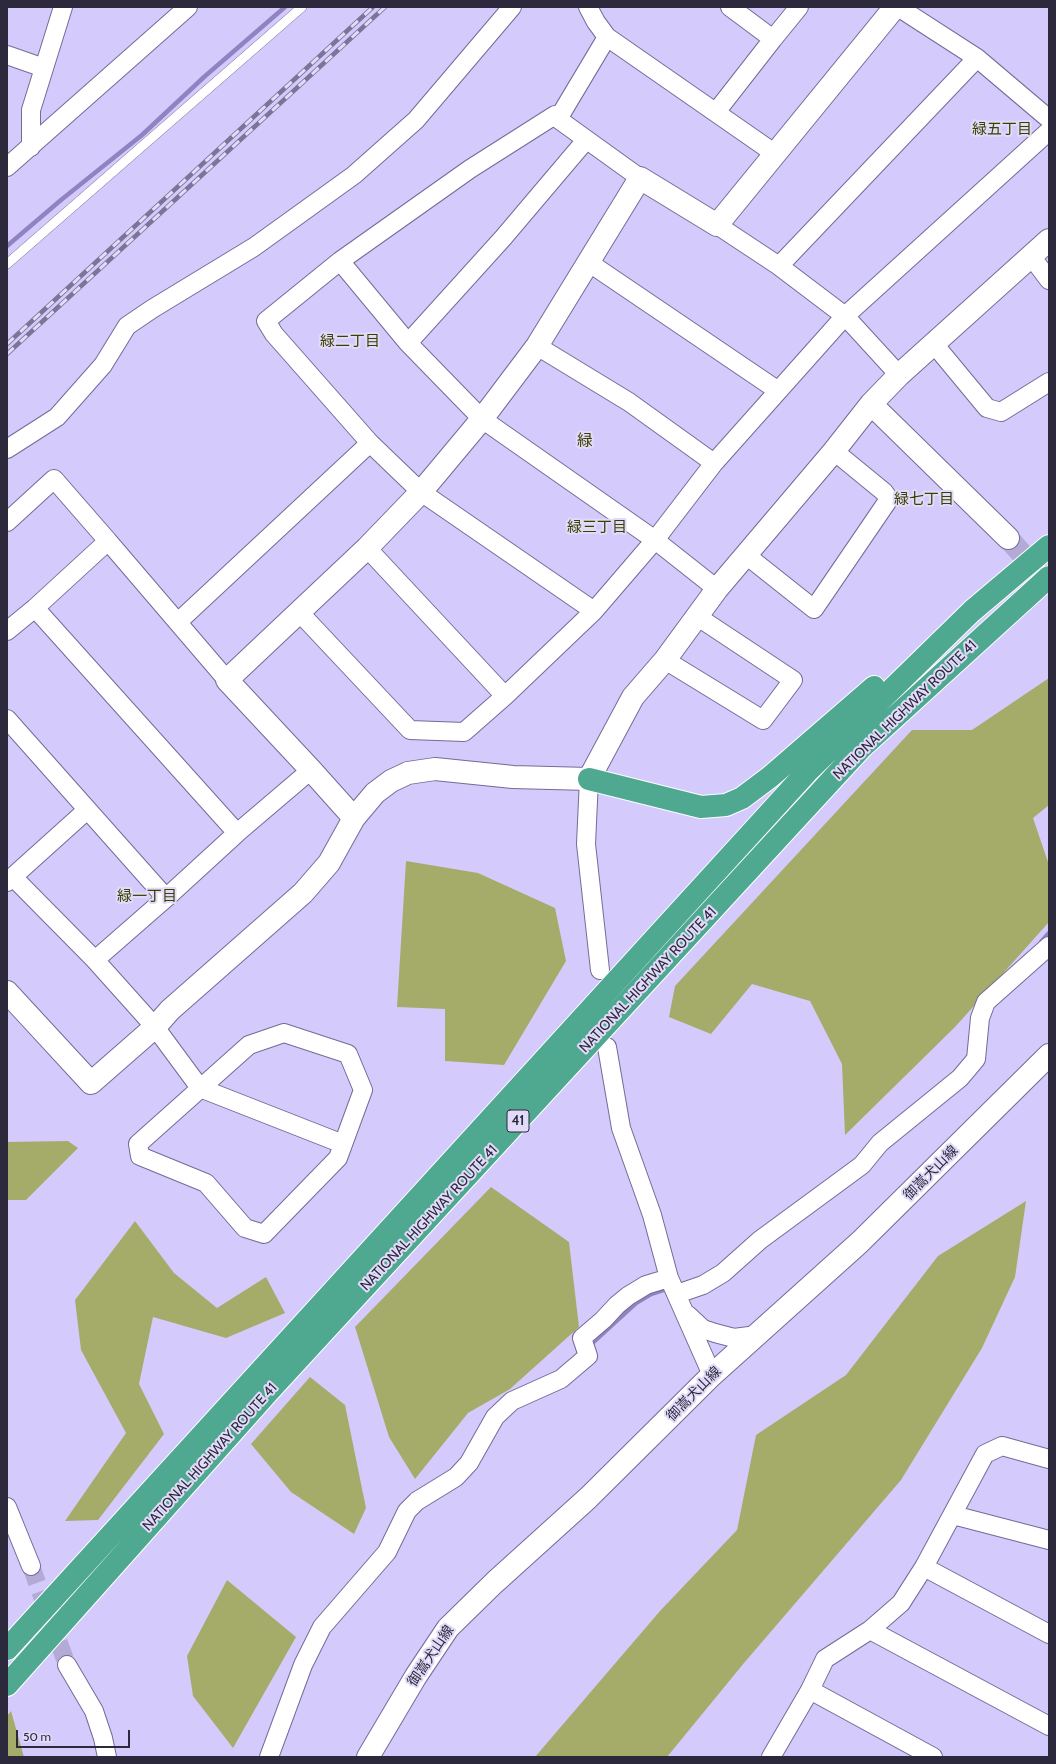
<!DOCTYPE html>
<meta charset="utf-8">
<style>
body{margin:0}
#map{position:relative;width:1056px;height:1764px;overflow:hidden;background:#d4cbfc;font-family:Cabin,sans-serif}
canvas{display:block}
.frame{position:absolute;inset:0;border:8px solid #2d293c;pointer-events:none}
.scale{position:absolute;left:16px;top:1730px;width:114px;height:18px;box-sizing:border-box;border:2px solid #2d293c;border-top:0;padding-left:5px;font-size:12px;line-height:14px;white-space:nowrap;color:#2d293c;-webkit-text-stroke:3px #e1dbf9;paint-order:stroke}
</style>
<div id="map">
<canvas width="1056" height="1764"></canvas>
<div class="frame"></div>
<div class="scale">50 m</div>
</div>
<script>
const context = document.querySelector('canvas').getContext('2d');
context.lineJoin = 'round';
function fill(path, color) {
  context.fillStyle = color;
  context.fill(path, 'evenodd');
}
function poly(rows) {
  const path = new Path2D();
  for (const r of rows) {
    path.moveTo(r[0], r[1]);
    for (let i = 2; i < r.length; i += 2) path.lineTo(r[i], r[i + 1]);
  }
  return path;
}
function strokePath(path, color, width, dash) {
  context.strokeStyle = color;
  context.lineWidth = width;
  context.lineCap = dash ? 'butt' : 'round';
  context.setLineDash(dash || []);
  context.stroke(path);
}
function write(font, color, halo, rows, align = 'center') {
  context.font = font + ' Cabin,"Noto Sans JP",sans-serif';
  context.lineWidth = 4;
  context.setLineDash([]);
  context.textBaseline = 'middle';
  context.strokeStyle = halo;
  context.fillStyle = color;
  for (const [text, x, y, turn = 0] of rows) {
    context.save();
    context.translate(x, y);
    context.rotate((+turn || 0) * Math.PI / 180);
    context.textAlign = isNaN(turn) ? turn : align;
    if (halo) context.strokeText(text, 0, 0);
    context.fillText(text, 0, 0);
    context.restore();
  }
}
const green = poly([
 [1049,678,1049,805,1033,818,1049,865,1049,922,955,1027,845,1135,842,1064,810,1001,752,984,711,1034,669,1017,675,986,912,730,972,730],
 [406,861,478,873,555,908,566,961,504,1065,445,1061,445,1009,397,1007],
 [68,1141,78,1148,26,1200,7,1200,7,1142],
 [491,1187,569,1242,579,1327,510,1389,468,1413,415,1479,389,1437,355,1327],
 [1026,1201,1015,1277,982,1348,901,1480,744,1663,667,1757,535,1757,660,1611,737,1530,756,1435,846,1375,938,1256],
 [135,1221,174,1273,217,1308,266,1277,285,1313,226,1338,153,1317,139,1384,164,1434,98,1520,65,1521,126,1433,81,1350,75,1300],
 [310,1377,345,1405,366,1508,354,1534,291,1492,251,1444],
 [227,1580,296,1637,233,1748,193,1696,187,1656],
 [11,1711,24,1757,7,1757,7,1716]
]);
const stream = poly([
 [7,246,61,200,142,135,204,77,285,7],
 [1041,942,1049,933],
 [589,1346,636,1303,651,1294,669,1288]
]);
const streetTunnel = poly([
 [31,1566,67,1665]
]);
const secondaryTunnel = poly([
 [1008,538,1049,585]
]);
const lane = poly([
 [7,264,302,7]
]);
const street = poly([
 [588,7,596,22,607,37,774,153],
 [730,7,773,39,799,7],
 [898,7,977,58,1049,119],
 [607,37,558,119,640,178],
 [7,55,44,68],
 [716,112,773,39],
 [586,140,503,238,408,343,340,261,266,321,274,334,370,443,421,492,594,611],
 [31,147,31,110,63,7],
 [7,167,188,7],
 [717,225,779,266,845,316,899,375],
 [1031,256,1049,280],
 [340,261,470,169,555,115,561,115],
 [588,262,777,390],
 [779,266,977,58],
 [408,343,482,419,655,540,717,589],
 [934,344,987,408,1001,412,1049,382],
 [537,346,629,402,714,463],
 [7,449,57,417,103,365,127,326,152,309,254,247,354,175,416,120,512,7],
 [7,522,54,479,108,541],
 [367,548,505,696],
 [746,555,814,609,889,499,884,492,834,451],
 [35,608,237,833],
 [300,613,410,730,464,732,505,696,594,611,655,540,714,463,845,316,1049,131],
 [178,622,370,443],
 [7,631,35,608,108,541,227,680],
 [665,660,763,720,793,680,698,617],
 [7,719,166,898,237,833,311,770],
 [589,779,586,844,600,970],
 [13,877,95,960,155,1027,200,1088,343,1144],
 [7,882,87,810],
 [95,960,166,898],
 [284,1033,348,1054,363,1090,338,1158,264,1234,245,1228,206,1183,140,1156,138,1144,249,1045,284,1033],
 [607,1047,621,1128,652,1215,669,1278,712,1375],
 [677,1294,703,1285,723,1273,760,1240,862,1165,880,1143,960,1078,976,1059,980,1018,986,1002,1049,946],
 [688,1315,703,1329,715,1333,734,1338,757,1335],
 [7,1507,31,1566],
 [953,1515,1049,1540],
 [924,1567,1049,1634],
 [870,1630,1049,1726],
 [67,1665,94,1711,103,1738,107,1757],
 [810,1690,933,1757],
 [269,1757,303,1665,322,1627,387,1552,407,1511,417,1501,456,1477,469,1463,495,1417,512,1401,561,1379,588,1356,582,1338,603,1320,617,1305,628,1296,646,1285,669,1278],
 [771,1757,810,1690,825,1659,870,1630,901,1603,924,1567,985,1454,1002,1446,1049,1459]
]);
const secondary = poly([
 [871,404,1008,538],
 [354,818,311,770,227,680,367,548,421,492,482,419,537,346,640,178,717,225,895,7],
 [7,992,91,1083,155,1027,170,1010,303,893,329,863,354,818,375,793,391,781,408,773,435,769,513,777,589,779,633,697,665,660,717,589,834,451,871,404,899,375,1049,240],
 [368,1757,416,1676,448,1628,494,1583,588,1498,712,1375,860,1242,1049,1055]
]);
const highway = poly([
 [589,779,701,807,726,805,742,798,770,777,874,687],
 [7,1649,807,772,972,611,1049,546],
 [7,1685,269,1391,862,747,1049,577]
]);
const rail = poly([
 [7,344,373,7],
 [7,354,385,7]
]);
const shields = [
 [518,1121,22]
];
const shieldNames = [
 ["41",518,1121]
];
const streetNames = [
 ["NATIONAL HIGHWAY ROUTE 41",905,710,-44],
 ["NATIONAL HIGHWAY ROUTE 41",648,980,-47],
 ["御嵩犬山線",931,1173,-45],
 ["NATIONAL HIGHWAY ROUTE 41",429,1218,-47],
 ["御嵩犬山線",694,1394,-45],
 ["NATIONAL HIGHWAY ROUTE 41",210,1457,-48],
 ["御嵩犬山線",431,1656,-56]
];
const neighbourhoodNames = [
 ["緑五丁目",1002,130],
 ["緑二丁目",350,342],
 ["緑七丁目",924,500],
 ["緑三丁目",597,528],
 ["緑一丁目",147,897]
];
const quarterNames = [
 ["緑",585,441]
];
fill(green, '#a5ac6a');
strokePath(stream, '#9183c2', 4.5);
strokePath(streetTunnel, '#b3abd6', 18, [18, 9]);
strokePath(secondaryTunnel, '#b3abd6', 22, [22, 11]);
strokePath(lane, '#746b97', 10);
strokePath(street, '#746b97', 20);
strokePath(secondary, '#746b97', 24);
strokePath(highway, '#fff', 24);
strokePath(lane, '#fff', 9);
strokePath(street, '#fff', 18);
strokePath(secondary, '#fff', 22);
strokePath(highway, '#4fa890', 22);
strokePath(rail, '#7c7597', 4.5);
strokePath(rail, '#e1dbf9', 3, [9]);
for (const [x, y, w] of shields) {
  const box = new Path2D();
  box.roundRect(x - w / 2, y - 11, w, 22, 3);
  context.fillStyle = '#e1dbf9';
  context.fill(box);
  strokePath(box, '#2d293c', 1);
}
write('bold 13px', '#2d293c', null, shieldNames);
write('14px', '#2d293c', '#e1dbf9', streetNames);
write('15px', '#3b3f00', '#e1dbf9', neighbourhoodNames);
write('16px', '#3b3f00', '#e1dbf9', quarterNames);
</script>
